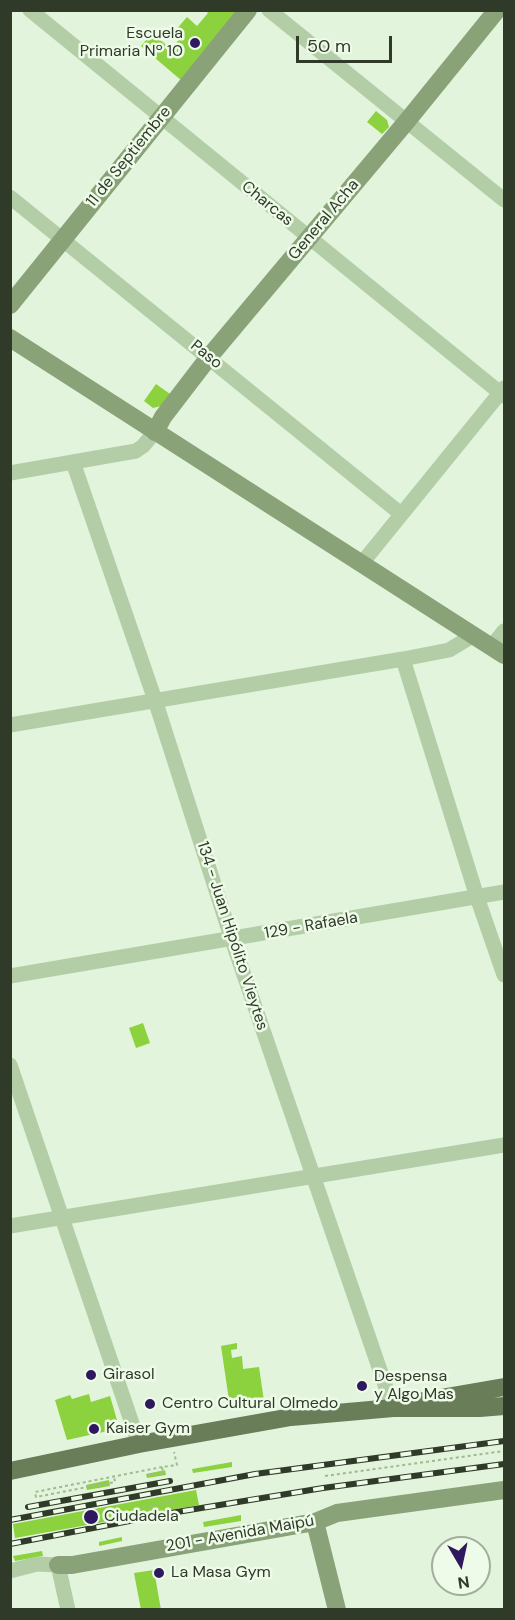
<!DOCTYPE html>
<meta charset="utf-8">
<style>
body{margin:0}
#map{position:relative;width:515px;height:1620px;overflow:hidden;background:#e2f4dc;font-family:"DM Sans",sans-serif}
canvas{display:block}
.frame{position:absolute;inset:0;border:12px solid #303a28;pointer-events:none}
.north{position:absolute;left:431px;top:1536px;width:60px;height:60px;box-sizing:border-box;background:#eefbe9;border:2px solid #a2ae9c;border-radius:50%;rotate:171deg;font-size:16px;font-weight:700;line-height:24px;text-align:center;color:#303a28}
.north::after{content:'';display:block;margin:auto;width:21px;height:27px;background:#2e195f;clip-path:polygon(50% 0,100% 100%,50% 72%,0 100%)}
.scale{position:absolute;left:296px;top:36px;width:96px;height:27px;box-sizing:border-box;border:3px solid #303a28;border-top:0;padding-left:8px;font-size:18px;line-height:21px;white-space:nowrap;color:#303a28;-webkit-text-stroke:4px #eefbe9;paint-order:stroke}
</style>
<div id="map">
<canvas width="515" height="1620"></canvas>
<div class="frame"></div>
<div class="north">N</div>
<div class="scale">50 m</div>
</div>
<script>
const context = document.querySelector('canvas').getContext('2d');
context.lineJoin = 'round';
function fill(path, color) {
  context.fillStyle = color;
  context.fill(path, 'evenodd');
}
function poly(rows) {
  const path = new Path2D();
  for (const r of rows) {
    path.moveTo(r[0], r[1]);
    for (let i = 2; i < r.length; i += 2) path.lineTo(r[i], r[i + 1]);
  }
  return path;
}
function strokePath(path, color, width, dash) {
  context.strokeStyle = color;
  context.lineWidth = width;
  context.lineCap = dash ? 'butt' : 'round';
  context.setLineDash(dash || []);
  context.stroke(path);
}
function write(font, color, halo, rows, align = 'center') {
  context.font = font + ' "DM Sans",sans-serif';
  context.lineWidth = 5;
  context.setLineDash([]);
  context.textBaseline = 'middle';
  context.strokeStyle = halo;
  context.fillStyle = color;
  for (const [text, x, y, turn = 0] of rows) {
    context.save();
    context.translate(x, y);
    context.rotate((+turn || 0) * Math.PI / 180);
    context.textAlign = isNaN(turn) ? turn : align;
    if (halo) context.strokeText(text, 0, 0);
    context.fillText(text, 0, 0);
    context.restore();
  }
}
const building = poly([
 [204,10,235,10,239,14,182,81,141,46,152,33,171,49,182,36,175,31,187,17,197,26,208,13],
 [376,111,387,120,389,127,382,134,367,122],
 [156,384,173,396,166,405,153,408,144,401],
 [143,1023,150,1043,136,1048,129,1028],
 [237,1343,237,1349,231,1350,232,1358,242,1356,243,1369,259,1367,264,1401,230,1407,221,1346],
 [89,1394,91,1402,110,1396,117,1420,117,1429,67,1440,55,1400,70,1395,72,1399],
 [232,1462,232,1467,193,1473,192,1469],
 [165,1470,166,1475,147,1478,146,1474],
 [109,1480,110,1486,87,1490,86,1485],
 [196,1490,199,1505,15,1538,13,1524],
 [241,1515,241,1521,204,1527,203,1522],
 [122,1537,122,1541,99,1546,99,1542],
 [42,1551,43,1556,15,1561,13,1556],
 [154,1570,161,1610,141,1610,134,1573]
]);
const path = poly([
 [148,1475,163,1473,162,1467,177,1465,174,1452],
 [325,1476,504,1451],
 [98,1485,115,1482,114,1476],
 [99,1488,98,1485,36,1497,35,1492,162,1467],
 [135,1509,174,1501]
]);
const street = poly([
 [30,10,504,396],
 [269,10,504,200],
 [10,197,401,514],
 [73,462,155,700,232,940,393,1408],
 [10,473,136,451,143,446,155,432],
 [362,563,504,388],
 [492,646,504,631],
 [403,659,477,897,504,975],
 [10,725,403,659,449,650,474,635],
 [10,976,504,892],
 [10,1065,139,1444],
 [10,1226,504,1145],
 [10,1571,37,1564,58,1565,68,1610]
]);
const secondary = poly([
 [10,305,248,10],
 [10,338,504,655],
 [155,432,163,417,209,357,407,121,497,10],
 [315,1522,337,1610],
 [58,1565,72,1565,315,1522,337,1513,504,1490]
]);
const primary = poly([
 [423,1401,504,1387],
 [10,1471,139,1444,291,1417,393,1408,480,1408,504,1406]
]);
const rail = poly([
 [28,1507,170,1481],
 [10,1520,255,1474,504,1441],
 [10,1544,171,1513,323,1488,504,1464]
]);
const markers = [
 [195,43,6,"#2e195f"],
 [91,1375,6,"#2e195f"],
 [362,1386,6,"#2e195f"],
 [150,1404,6,"#2e195f"],
 [94,1429,6,"#2e195f"],
 [91,1517,8,"#2e195f"],
 [159,1573,6,"#2e195f"]
];
const poiNames = [
 ["Escuela",183,34,"right"],
 ["Primaria Nº 10",183,52,"right"],
 ["Girasol",103,1375],
 ["Despensa",374,1377],
 ["y Algo Mas",374,1395],
 ["Centro Cultural Olmedo",162,1404],
 ["Kaiser Gym",106,1429],
 ["Ciudadela",104,1517],
 ["La Masa Gym",171,1573]
];
const streetNames = [
 ["11 de Septiembre",129,157,-51],
 ["Charcas",267,204,39],
 ["General Acha",324,220,-50],
 ["Paso",206,355,39],
 ["129 - Rafaela",311,926,-10],
 ["134 - Juan Hipólito Vieytes",232,936,72],
 ["201 - Avenida Maipú",240,1534,-10]
];
fill(building, '#8cd13e');
strokePath(path, '#9fba91', 2, [3, 3]);
strokePath(street, '#b3cea7', 15);
strokePath(secondary, '#89a278', 18);
strokePath(primary, '#687d58', 18);
strokePath(rail, '#303a28', 6);
strokePath(rail, '#eefbe9', 4, [11]);
for (const [x, y, r, color] of markers) {
  const dot = new Path2D();
  dot.arc(x, y, r, 0, 2 * Math.PI);
  context.fillStyle = color;
  context.fill(dot);
  strokePath(dot, '#eefbe9', 2);
}
write('16px', '#303a28', '#eefbe9', poiNames, 'left');
write('16px', '#303a28', '#eefbe9', streetNames);
</script>
